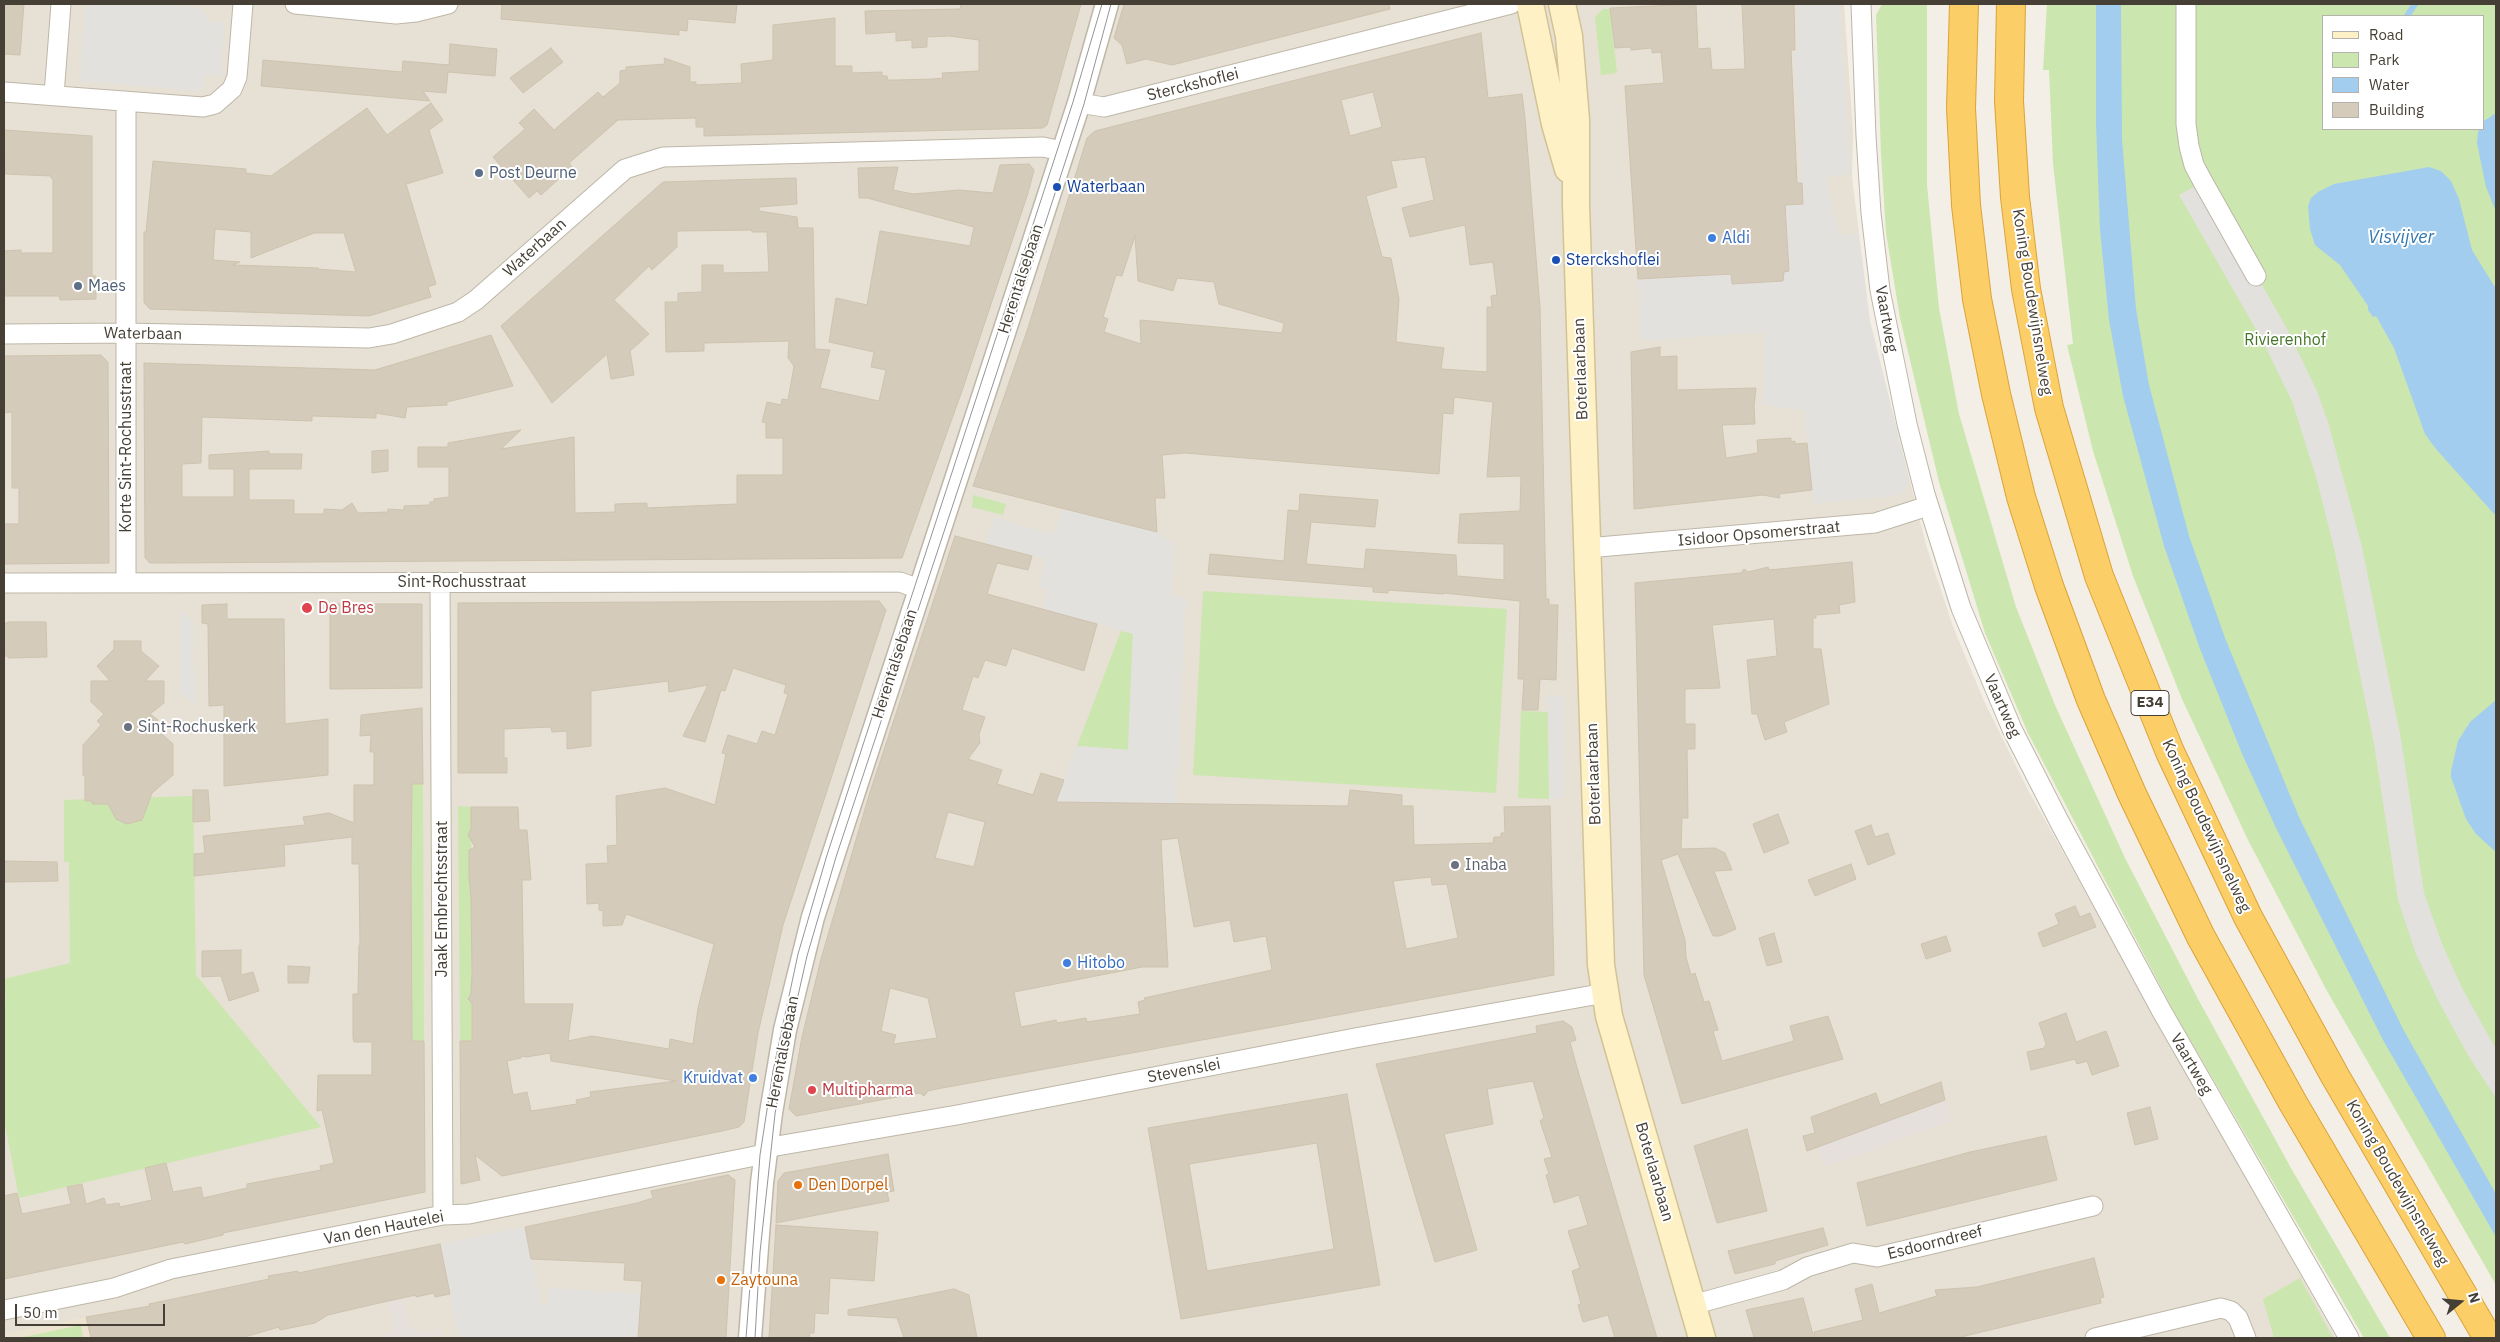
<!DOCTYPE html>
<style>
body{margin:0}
#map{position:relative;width:2500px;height:1342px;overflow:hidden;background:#f3efe6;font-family:"IBM Plex Sans",sans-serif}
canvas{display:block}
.frame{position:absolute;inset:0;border:5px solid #453f35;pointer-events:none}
.legend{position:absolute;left:2322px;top:15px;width:162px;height:115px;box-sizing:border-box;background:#fff;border:1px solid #b5b2ae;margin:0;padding:6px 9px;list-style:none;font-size:15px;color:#453f35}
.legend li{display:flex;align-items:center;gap:10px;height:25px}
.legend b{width:25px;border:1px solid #b5b2ae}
.north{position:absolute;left:2435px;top:1277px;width:50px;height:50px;-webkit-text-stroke:4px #fff;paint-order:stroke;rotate:73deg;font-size:14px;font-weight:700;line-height:20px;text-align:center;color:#453f35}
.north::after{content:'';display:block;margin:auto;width:18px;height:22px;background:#453f35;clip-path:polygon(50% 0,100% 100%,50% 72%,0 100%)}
.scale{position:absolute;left:15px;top:1304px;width:150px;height:22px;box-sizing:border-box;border:2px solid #453f35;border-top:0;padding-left:6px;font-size:15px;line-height:18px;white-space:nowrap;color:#453f35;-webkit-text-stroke:4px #fff;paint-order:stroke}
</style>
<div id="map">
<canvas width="2500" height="1342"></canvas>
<div class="frame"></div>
<ul class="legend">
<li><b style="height:6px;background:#fef1c5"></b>Road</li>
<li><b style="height:14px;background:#cce6af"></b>Park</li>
<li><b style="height:14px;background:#a2cdef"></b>Water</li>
<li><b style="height:14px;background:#d4cbbb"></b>Building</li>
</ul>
<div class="north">N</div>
<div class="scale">50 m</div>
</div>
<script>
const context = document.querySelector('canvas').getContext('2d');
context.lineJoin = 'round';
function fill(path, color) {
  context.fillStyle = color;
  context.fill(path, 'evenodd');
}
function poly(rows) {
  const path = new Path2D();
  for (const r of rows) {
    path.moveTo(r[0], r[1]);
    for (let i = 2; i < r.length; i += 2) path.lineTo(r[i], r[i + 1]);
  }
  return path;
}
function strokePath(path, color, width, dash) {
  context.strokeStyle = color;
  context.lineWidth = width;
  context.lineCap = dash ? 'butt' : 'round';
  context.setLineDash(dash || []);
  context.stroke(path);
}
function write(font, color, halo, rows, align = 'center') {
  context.font = font + ' "IBM Plex Sans",sans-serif';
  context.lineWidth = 4;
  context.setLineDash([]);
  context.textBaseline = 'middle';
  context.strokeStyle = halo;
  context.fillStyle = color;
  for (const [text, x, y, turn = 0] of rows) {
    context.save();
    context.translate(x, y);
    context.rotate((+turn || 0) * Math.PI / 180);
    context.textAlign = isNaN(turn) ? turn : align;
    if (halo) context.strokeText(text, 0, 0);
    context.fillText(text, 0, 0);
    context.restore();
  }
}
const residential = poly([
 [4,4,1844,4,1853,131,1852,177,1870,321,1926,545,1954,629,1984,701,2028,790,2336,1338,4,1338]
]);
const industrial = poly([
 [1940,1082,1952,1121,1824,1167,1815,1129],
 [402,1298,408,1321,414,1330,418,1332,441,1328,443,1338,372,1338,391,1333,393,1323,388,1301]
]);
const education = poly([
 [86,1317,91,1338,4,1338,4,1334]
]);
const green = poly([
 [1882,4,1927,4,1927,185,1939,308,1959,414,2016,607,2055,705,2125,858,2198,999,2291,1168,2390,1338,2364,1338,2174,1012,2028,733,1985,633,1939,482,1900,318,1886,233,1881,154,1876,15],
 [2047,4,2496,4,2496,1285,2327,991,2248,840,2182,699,2133,576,2093,451,2067,345,2073,344,2053,163,2049,70,2043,70],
 [2324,16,2484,16,2484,129,2324,129],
 [1603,9,1610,9,1617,73,1601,75,1595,17],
 [973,495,1006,504,1003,515,972,507],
 [1203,591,1507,609,1496,793,1193,775],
 [1121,631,1133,633,1128,750,1077,746],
 [1521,711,1548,712,1549,799,1518,798],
 [411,784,423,784,424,1041,412,1041],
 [193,796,196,975,321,1127,19,1198,4,1119,4,1002,6,1001,4,979,70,963,69,862,64,862,64,800],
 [458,806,471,807,472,1041,460,1041],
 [2300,1278,2333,1338,2274,1338,2263,1299],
 [81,1325,83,1338,19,1338]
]);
const parking = poly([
 [85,4,166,4,201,8,207,15,208,21,224,23,221,76,204,74,202,91,80,81],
 [1797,4,1839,4,1850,174,1825,177,1839,236,1858,234,1870,322,1909,480,1904,491,1899,495,1814,504,1804,411,1763,405,1765,332,1641,341,1638,279,1789,271,1785,205,1803,204,1794,52,1798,52],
 [2203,182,2286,327,2317,391,2328,422,2362,547,2381,641,2401,739,2424,893,2442,944,2463,990,2496,1049,2496,1098,2469,1057,2439,1002,2416,954,2398,900,2374,744,2335,552,2317,480,2292,401,2262,340,2179,195],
 [1062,508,1157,532,1175,545,1171,595,1186,598,1176,805,1056,802,1077,746,1128,750,1133,634,1043,609,1048,590,1039,587,1045,559,986,544,993,518,1054,534],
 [180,608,193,624,194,706,180,691],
 [1548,695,1562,696,1563,798,1549,799],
 [525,1227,542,1306,548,1304,550,1288,641,1294,638,1338,459,1338,440,1244]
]);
const water = poly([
 [2096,4,2121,4,2122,139,2136,309,2149,385,2189,536,2225,638,2299,817,2403,1029,2496,1194,2496,1237,2383,1040,2277,830,2243,756,2200,649,2164,546,2123,396,2109,320,2100,230,2096,124],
 [2496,113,2496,212,2486,187,2477,143,2478,132,2480,129,2484,129,2484,121],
 [2429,167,2441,171,2451,181,2459,199,2472,250,2496,289,2496,516,2436,449,2425,434,2394,348,2376,316,2373,317,2368,310,2368,306,2340,265,2315,245,2310,229,2308,206,2311,198,2318,192,2334,184],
 [2496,700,2496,852,2476,834,2466,819,2451,777,2451,771,2458,741,2470,722]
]);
const stream = poly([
 [2407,16,2415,4]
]);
const building = poly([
 [4,4,24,4,20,55,4,54,4,4],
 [502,4,737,4,735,23,688,19,687,31,679,30,679,35,501,19,502,4],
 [961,4,1081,4,1047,125,1043,128,704,136,704,127,696,127,696,118,618,120,569,163,572,167,541,195,537,191,529,198,493,157,525,129,519,123,534,109,554,130,598,92,603,97,620,83,620,71,626,70,626,67,665,64,664,58,690,67,690,82,696,82,696,85,742,83,741,64,773,60,773,25,835,18,835,66,852,66,852,73,882,72,882,76,887,76,888,80,897,80,933,79,943,78,942,73,979,71,979,40,949,36,927,37,927,47,912,48,912,40,896,41,896,32,866,34,865,11,960,9,961,4],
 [1124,4,1389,4,1390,9,1172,65,1146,59,1127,64,1122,45,1114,38,1124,4],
 [1696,4,1698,49,1710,48,1712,70,1745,69,1742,4,1794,4,1795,50,1791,50,1797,183,1802,183,1803,204,1785,205,1789,271,1784,272,1783,281,1732,284,1731,274,1638,279,1625,86,1664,83,1661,52,1652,53,1652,48,1631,50,1631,47,1615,48,1610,8,1696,4],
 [1481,33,1488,98,1522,94,1525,118,1540,308,1546,599,1549,599,1549,605,1558,605,1556,680,1540,679,1538,710,1522,710,1524,679,1518,679,1520,601,1444,593,1444,594,1388,590,1388,593,1373,592,1373,587,1208,574,1210,554,1284,561,1288,510,1299,511,1300,494,1378,500,1375,527,1311,522,1306,564,1364,569,1366,549,1456,555,1457,576,1504,580,1504,544,1458,543,1460,514,1520,511,1521,476,1487,477,1493,402,1454,397,1453,414,1443,413,1439,474,1185,453,1162,455,1165,498,1155,498,1157,532,973,486,1028,328,1087,138,1095,131,1481,33],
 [1373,92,1382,127,1350,136,1341,100,1373,92],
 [1425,157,1434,200,1402,208,1410,237,1465,225,1470,265,1493,262,1497,295,1491,296,1492,307,1487,307,1487,372,1441,369,1444,348,1396,342,1399,299,1391,258,1382,257,1366,196,1397,187,1391,161,1425,157],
 [1135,236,1138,281,1173,291,1177,278,1214,282,1219,304,1284,323,1282,333,1140,320,1141,344,1104,332,1108,319,1103,317,1116,275,1122,276,1135,236],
 [450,44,497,49,495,76,448,72,446,93,423,91,430,101,261,86,263,60,402,72,403,61,449,65,450,44],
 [551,48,563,62,523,93,510,78,551,48],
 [431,103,443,120,429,130,443,173,406,184,436,284,428,287,431,297,369,316,150,309,144,303,144,232,146,232,153,161,246,169,246,173,271,176,367,108,387,135,431,103],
 [215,229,251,232,251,258,314,233,344,233,356,272,318,269,318,268,233,265,240,262,213,260,215,229],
 [4,130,92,136,92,276,96,276,96,299,60,300,59,296,4,296,4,251,21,250,21,253,53,253,53,179,51,178,51,176,5,174,4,130],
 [1029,164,1034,170,1028,193,963,388,902,558,169,563,150,563,145,558,144,363,375,370,491,335,513,386,447,402,447,405,407,407,405,418,376,413,376,418,312,416,312,421,202,417,201,463,182,464,182,497,234,497,234,469,209,469,209,455,269,451,269,454,302,454,301,469,249,469,249,500,294,500,294,514,324,514,324,509,342,510,352,503,358,513,388,512,388,509,404,510,404,506,430,505,430,502,434,502,434,499,449,497,449,467,418,467,418,447,448,447,448,443,521,430,501,449,574,437,575,513,615,512,615,504,647,503,647,508,737,504,737,475,783,475,783,438,766,438,766,423,762,422,767,402,781,405,782,399,788,400,794,366,788,358,789,341,704,343,704,351,666,352,665,302,678,302,678,293,702,292,702,265,723,265,723,273,769,272,767,232,752,232,752,230,677,231,677,247,652,270,649,266,614,300,649,334,630,351,634,375,611,379,607,354,552,403,501,326,663,182,796,178,797,204,759,207,759,211,797,217,798,228,813,228,815,349,830,350,820,388,879,401,886,370,871,367,874,352,829,342,836,298,867,305,880,231,970,246,974,227,867,198,859,198,858,168,898,167,893,190,913,194,959,190,993,193,1000,165,1029,164],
 [1660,347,1660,357,1677,356,1677,390,1756,388,1754,406,1755,424,1722,425,1726,458,1758,453,1757,440,1791,438,1791,442,1795,441,1795,444,1807,443,1812,490,1779,494,1780,498,1763,495,1634,509,1631,352,1660,347],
 [101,355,108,362,109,563,4,564,4,524,19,524,19,488,12,488,12,412,4,413,4,356,101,355],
 [388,450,388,471,372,473,372,451,388,450],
 [955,536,1032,556,1028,570,997,563,987,594,1097,624,1084,671,1012,648,1006,666,985,660,978,678,973,676,962,710,985,717,979,734,980,743,968,759,1002,770,997,784,1033,795,1041,773,1064,780,1056,802,1348,806,1350,790,1402,795,1402,806,1413,806,1414,845,1493,843,1494,837,1501,837,1501,833,1505,833,1504,807,1550,806,1554,975,937,1089,928,1091,924,1096,920,1093,886,1099,796,1116,789,1109,802,1037,821,959,870,792,955,536],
 [948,812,985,822,974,867,935,858,948,812],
 [1178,838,1194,927,1230,920,1234,942,1266,936,1272,970,1144,998,1145,1000,1138,1002,1140,1014,1087,1022,1086,1018,1057,1023,1056,1020,1021,1027,1014,992,1142,967,1168,967,1161,840,1178,838],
 [1431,877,1432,885,1447,884,1458,938,1406,949,1393,881,1431,877],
 [890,988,928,998,937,1038,893,1044,896,1035,881,1031,890,988],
 [1852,562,1855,602,1839,605,1840,613,1816,615,1816,618,1813,618,1813,649,1821,649,1829,704,1784,722,1787,732,1765,740,1757,714,1752,714,1747,660,1777,656,1774,619,1712,625,1720,688,1685,689,1685,724,1695,724,1695,749,1687,749,1688,818,1682,818,1681,849,1715,848,1725,853,1732,870,1714,871,1736,929,1720,936,1713,936,1678,854,1661,860,1685,940,1686,957,1691,975,1695,973,1704,1002,1709,1001,1718,1030,1713,1031,1722,1061,1794,1041,1790,1026,1828,1016,1843,1059,1682,1104,1644,975,1635,583,1741,573,1744,569,1748,572,1768,567,1769,570,1852,562],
 [879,601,886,610,783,925,758,1033,744,1122,739,1127,722,1131,502,1176,475,1155,480,1180,461,1184,460,1041,472,1041,472,1003,468,999,471,994,472,973,471,897,469,877,469,850,475,847,468,835,471,829,471,807,518,807,519,830,527,830,531,880,522,880,524,1004,573,1004,568,1041,592,1036,669,1049,670,1039,693,1044,698,1008,714,944,626,914,622,925,603,926,603,911,599,910,599,903,587,904,586,864,608,863,607,846,617,845,616,796,665,788,715,805,726,754,722,753,728,735,757,744,762,731,775,735,788,694,784,693,786,685,733,668,725,691,721,690,705,742,683,736,708,685,669,692,668,681,591,691,591,746,567,749,567,731,552,732,551,727,504,729,504,758,507,758,507,773,458,773,458,603,879,601],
 [550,1053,551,1061,676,1081,590,1092,591,1097,576,1100,577,1104,531,1111,527,1092,513,1095,507,1061,521,1058,521,1056,527,1057,550,1053],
 [227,604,227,619,284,619,285,724,328,719,328,775,224,786,224,705,209,706,208,624,202,623,202,605,227,604],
 [330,604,422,604,422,688,330,689,330,604],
 [9,622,46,622,47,657,8,658,8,656,4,656,4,624,9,622],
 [114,641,141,641,141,651,159,666,145,681,164,681,164,703,150,714,158,720,153,726,173,744,173,775,152,793,142,820,127,824,116,819,108,804,92,804,92,801,85,801,85,777,83,775,83,745,101,725,97,721,104,714,91,702,91,681,110,681,97,666,114,649,114,641],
 [422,708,423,784,412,784,411,867,412,1041,424,1041,425,1192,223,1233,223,1235,185,1244,183,1242,4,1279,4,1196,17,1193,22,1214,71,1204,67,1187,82,1184,86,1204,104,1198,106,1205,119,1203,120,1207,152,1200,145,1168,166,1163,173,1192,201,1187,203,1198,247,1188,247,1184,321,1170,320,1166,334,1163,322,1110,317,1111,318,1075,372,1075,372,1042,354,1042,353,1038,353,994,358,994,359,945,360,945,359,864,352,864,352,837,284,845,285,866,194,876,194,854,205,853,203,836,305,825,303,817,329,813,354,823,354,785,374,785,374,752,370,752,371,735,360,736,361,715,422,708],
 [193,790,208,790,210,821,193,822,193,790],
 [1778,814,1789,843,1764,853,1753,824,1778,814],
 [1871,825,1875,837,1888,833,1895,854,1868,865,1855,831,1871,825],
 [4,861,57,862,58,881,4,882,4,861],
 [1851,864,1856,879,1815,896,1808,880,1851,864],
 [2075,906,2080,917,2090,913,2096,927,2043,947,2038,933,2059,924,2055,914,2075,906],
 [1774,933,1782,962,1767,966,1759,938,1774,933],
 [1946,936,1951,951,1926,959,1921,944,1946,936],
 [241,950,241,975,253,972,259,991,229,1001,221,976,202,977,202,951,241,950],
 [288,966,310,967,308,983,288,983,288,966],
 [2066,1013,2076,1042,2106,1031,2119,1066,2092,1075,2087,1061,2077,1064,2075,1059,2031,1070,2027,1052,2044,1048,2046,1044,2039,1023,2066,1013],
 [1563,1021,1572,1027,1576,1040,1570,1042,1578,1071,1657,1338,1615,1338,1608,1315,1583,1322,1578,1305,1581,1304,1572,1271,1580,1268,1568,1231,1588,1225,1579,1195,1554,1203,1546,1175,1549,1174,1544,1159,1552,1157,1540,1121,1544,1118,1533,1081,1487,1089,1493,1124,1444,1134,1477,1250,1435,1262,1376,1064,1537,1033,1536,1026,1563,1021],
 [1941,1082,1945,1100,1807,1151,1803,1136,1815,1133,1811,1117,1876,1093,1880,1105,1941,1082],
 [1347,1094,1380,1285,1181,1319,1148,1128,1347,1094],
 [1317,1143,1334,1249,1207,1271,1189,1164,1317,1143],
 [2150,1107,2158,1139,2135,1145,2127,1113,2150,1107],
 [1747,1129,1767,1211,1717,1223,1694,1146,1747,1129],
 [2046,1136,2057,1180,1867,1226,1857,1183,1970,1152,2046,1136],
 [888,1154,894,1191,887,1192,889,1201,776,1223,778,1181,784,1173,888,1154],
 [728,1175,735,1180,726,1338,638,1338,642,1281,624,1280,625,1263,531,1259,525,1227,637,1203,653,1198,651,1191,728,1175],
 [776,1225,878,1232,874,1281,830,1278,828,1314,815,1313,814,1333,810,1333,809,1338,769,1338,776,1225],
 [1823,1228,1828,1245,1775,1261,1775,1264,1735,1274,1728,1251,1823,1228],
 [440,1244,450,1294,435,1297,434,1293,416,1297,416,1295,379,1303,328,1315,315,1323,280,1330,279,1327,241,1338,91,1338,86,1317,150,1306,149,1304,269,1279,268,1276,298,1271,298,1273,440,1244],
 [2094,1258,2104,1297,2100,1298,2101,1303,1957,1338,1815,1338,1814,1332,1863,1320,1855,1289,1872,1284,1879,1313,1937,1296,1935,1290,1977,1287,2094,1258],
 [954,1289,969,1295,977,1338,904,1338,897,1318,848,1315,848,1310,954,1289],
 [1803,1298,1814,1338,1754,1338,1746,1310,1803,1298]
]);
const minor = poly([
 [295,4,396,14,416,12,448,4],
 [1861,4,1866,136,1871,213,1880,290,1907,424,1925,494,1961,608,2012,729,2060,823,2161,1010,2349,1338],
 [2186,4,2186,124,2189,146,2194,165,2203,182,2256,276],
 [4,92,203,107,215,104,232,89,237,77,243,4],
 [54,95,61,4],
 [1079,103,1104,107,1511,4],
 [4,334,125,333,369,338,392,334,458,312,476,300,625,169,663,157,1043,147,1062,151],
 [1587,548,1875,523,1928,506],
 [440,582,443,1215],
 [4,583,900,582,919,589],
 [126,583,126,101],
 [1692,1305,1783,1280,1807,1267,1853,1253,1877,1257,2093,1206],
 [4,1310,114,1288,171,1269,443,1215,469,1214,760,1155,771,1147,957,1115,1355,1038,1605,993],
 [2095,1338,2221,1308,2231,1311,2238,1318,2246,1338]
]);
const tertiary = poly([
 [750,1338,762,1183,771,1113,785,1030,813,917,1079,103,1107,4]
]);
const secondary = poly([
 [1530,4,1555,124,1568,169],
 [1562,4,1569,36,1576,120,1576,205,1601,965,1609,1016,1702,1338]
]);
const motorway = poly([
 [1964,4,1961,108,1966,205,1977,299,1996,394,2021,497,2049,586,2091,700,2132,794,2201,937,2293,1103,2431,1338],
 [2011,4,2009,101,2015,197,2026,289,2049,408,2099,576,2170,752,2248,917,2335,1076,2488,1338]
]);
const tram = poly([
 [746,1338,760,1155,773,1071,798,954,827,855,1073,102,1102,4],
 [755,1338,760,1252,775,1114,790,1031,807,956,836,857,996,375,1084,104,1111,4]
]);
const markers = [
 [479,173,5,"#5c6f8a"],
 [1057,187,5,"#1a4fb4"],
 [1712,238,5,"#3f7fe0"],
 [1556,260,5,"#1a4fb4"],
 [78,286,5,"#5c6f8a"],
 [307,608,6,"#e0444e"],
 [128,727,5,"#6b7280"],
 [1455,865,5,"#6b7280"],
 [1067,963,5,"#3f7fe0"],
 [753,1078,5,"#3f7fe0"],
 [812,1090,5,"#e0444e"],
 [798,1185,5,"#e8710a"],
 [721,1280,5,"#e8710a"]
];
const shields = [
 [2150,703,38]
];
const shieldNames = [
 ["E34",2150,703]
];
const streetNames = [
 ["Sterckshoflei",1193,85,-14],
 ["Waterbaan",535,248,-42],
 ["Herentalsebaan",1021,279,-72],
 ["Koning Boudewijnsnelweg",2032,302,81],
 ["Vaartweg",1886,319,80],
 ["Waterbaan",143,334,1],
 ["Boterlaarbaan",1581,369,-92],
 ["Korte Sint-Rochusstraat",126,447,-90],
 ["Isidoor Opsomerstraat",1759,534,-5],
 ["Sint-Rochusstraat",462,582],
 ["Herentalsebaan",895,664,-72],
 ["Vaartweg",2002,706,66],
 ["Boterlaarbaan",1594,774,-92],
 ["Koning Boudewijnsnelweg",2206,826,65],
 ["Jaak Embrechtsstraat",442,899,-90],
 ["Herentalsebaan",783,1052,-79],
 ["Vaartweg",2191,1064,60],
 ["Stevenslei",1184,1071,-11],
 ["Boterlaarbaan",1654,1172,74],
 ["Koning Boudewijnsnelweg",2397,1183,60],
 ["Van den Hautelei",384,1228,-11],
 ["Esdoorndreef",1935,1243,-14]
];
const serviceNames = [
 ["Post Deurne",489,173],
 ["Maes",88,286]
];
const transitNames = [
 ["Waterbaan",1067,187],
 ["Sterckshoflei",1566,260]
];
const shopNames = [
 ["Aldi",1722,238],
 ["Hitobo",1077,963],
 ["Kruidvat",743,1078,"right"]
];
const parkNames = [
 ["Rivierenhof",2285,340]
];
const healthNames = [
 ["De Bres",318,608],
 ["Multipharma",822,1090]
];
const worshipNames = [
 ["Sint-Rochuskerk",138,727],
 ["Inaba",1465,865]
];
const foodNames = [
 ["Den Dorpel",808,1185],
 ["Zaytouna",731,1280]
];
const waterNames = [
 ["Visvijver",2401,238]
];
fill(residential, '#e6e1d4');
fill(industrial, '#e5e0db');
fill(education, '#ece4d0');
fill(green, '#cce6af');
fill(parking, '#e3e1de');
fill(water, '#a2cdef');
strokePath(stream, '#a2cdef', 6);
fill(building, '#d4cbbb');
strokePath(building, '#cfc3af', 1);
strokePath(minor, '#beb7a8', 21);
strokePath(tertiary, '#beb7a8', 25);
strokePath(secondary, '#d2c396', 29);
strokePath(motorway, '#dba338', 30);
strokePath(minor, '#fff', 19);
strokePath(tertiary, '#fff', 22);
strokePath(secondary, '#fef1c5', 26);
strokePath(motorway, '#fbce68', 28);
strokePath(tram, '#959595', 1);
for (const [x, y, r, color] of markers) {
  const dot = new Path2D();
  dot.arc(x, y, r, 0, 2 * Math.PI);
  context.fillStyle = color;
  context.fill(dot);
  strokePath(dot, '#fff', 2);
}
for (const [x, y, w] of shields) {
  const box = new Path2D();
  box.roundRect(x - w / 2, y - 12.5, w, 25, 4);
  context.fillStyle = '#fff';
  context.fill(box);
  strokePath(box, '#453f35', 1);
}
write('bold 15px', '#453f35', null, shieldNames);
write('16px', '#453f35', '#fff', streetNames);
write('16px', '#4e5e75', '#fff', serviceNames, 'left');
write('16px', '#164399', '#fff', transitNames, 'left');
write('16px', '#366cbe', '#fff', shopNames, 'left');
write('16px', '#447629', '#fff', parkNames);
write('16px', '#be3a42', '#fff', healthNames, 'left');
write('16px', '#5b616d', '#fff', worshipNames, 'left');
write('16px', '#c56008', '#fff', foodNames, 'left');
write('italic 18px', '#3076af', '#fff', waterNames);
</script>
